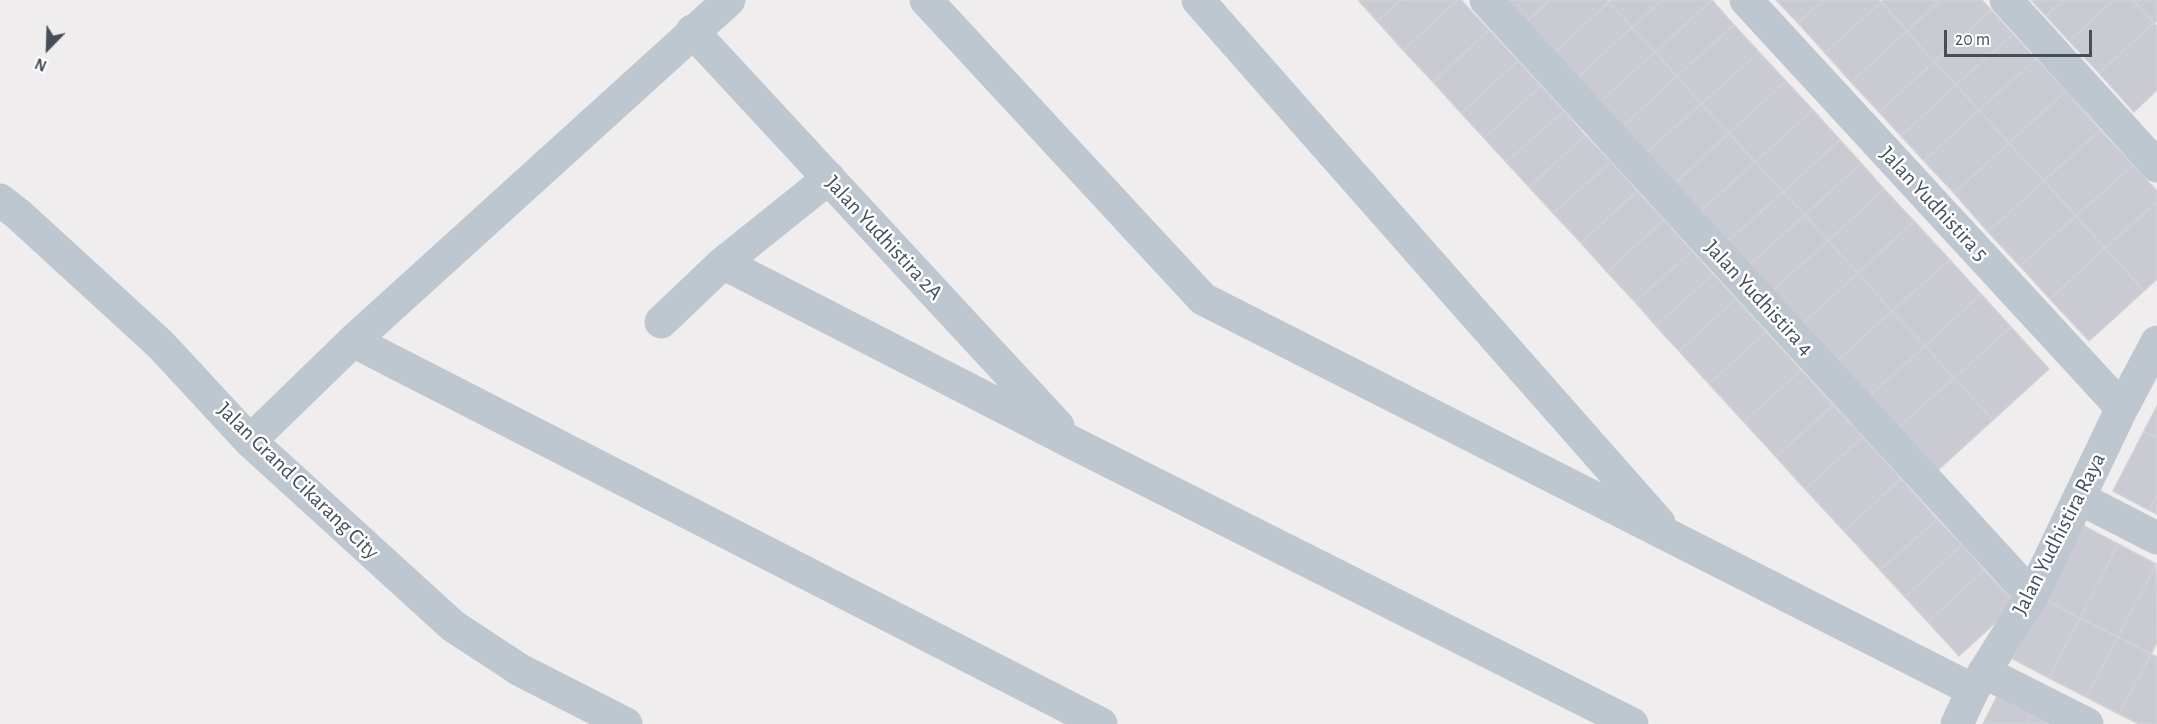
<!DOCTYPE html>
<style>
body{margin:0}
#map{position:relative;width:2157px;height:724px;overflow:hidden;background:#efeded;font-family:"Alegreya Sans",sans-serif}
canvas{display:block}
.north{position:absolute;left:18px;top:18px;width:60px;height:60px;-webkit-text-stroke:4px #fff;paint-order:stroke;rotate:203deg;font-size:16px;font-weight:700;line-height:24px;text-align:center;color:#464f59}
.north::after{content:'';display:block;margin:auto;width:21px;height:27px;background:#464f59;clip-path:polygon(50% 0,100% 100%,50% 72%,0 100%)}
.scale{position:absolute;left:1944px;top:30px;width:148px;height:27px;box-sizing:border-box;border:3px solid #464f59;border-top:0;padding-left:8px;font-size:18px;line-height:21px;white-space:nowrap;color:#464f59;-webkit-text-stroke:4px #fff;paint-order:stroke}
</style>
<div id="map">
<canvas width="2157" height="724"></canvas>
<div class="north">N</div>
<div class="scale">20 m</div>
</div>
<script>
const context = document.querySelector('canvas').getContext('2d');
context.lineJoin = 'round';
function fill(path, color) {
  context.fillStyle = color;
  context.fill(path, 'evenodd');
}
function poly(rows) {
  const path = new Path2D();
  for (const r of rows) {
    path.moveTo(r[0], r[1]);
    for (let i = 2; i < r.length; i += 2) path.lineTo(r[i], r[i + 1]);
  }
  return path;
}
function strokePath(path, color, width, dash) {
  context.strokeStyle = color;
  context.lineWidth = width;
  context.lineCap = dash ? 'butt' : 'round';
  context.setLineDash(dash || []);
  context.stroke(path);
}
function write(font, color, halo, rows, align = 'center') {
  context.font = font + ' "Alegreya Sans",sans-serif';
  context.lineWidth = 5;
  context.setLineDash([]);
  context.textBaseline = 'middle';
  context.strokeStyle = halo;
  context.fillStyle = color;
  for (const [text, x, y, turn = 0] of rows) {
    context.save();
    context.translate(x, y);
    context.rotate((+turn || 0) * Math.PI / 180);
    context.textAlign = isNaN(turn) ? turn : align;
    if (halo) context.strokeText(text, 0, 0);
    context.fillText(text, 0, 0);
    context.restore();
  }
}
const building = poly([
 [1358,0,1401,0,1377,21,1358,0],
 [1401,0,1458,0,1403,50,1377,21,1401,0],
 [1458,0,1461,0,1489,30,1433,82,1403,50,1458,0],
 [1506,0,1550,0,1526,22,1506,0],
 [1550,0,1607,0,1609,2,1554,53,1526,22,1550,0],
 [1611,0,1663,0,1632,27,1609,2,1611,0],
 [1663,0,1712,0,1655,52,1632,27,1663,0],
 [1712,0,1734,25,1677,76,1655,52,1712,0],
 [1776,0,1823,0,1798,23,1776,0],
 [1823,0,1878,0,1881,2,1825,53,1798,23,1823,0],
 [1883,0,1941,0,1907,31,1881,2,1883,0],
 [1941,0,1982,0,1991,10,1934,62,1907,31,1941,0],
 [2031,0,2063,0,2046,16,2031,0],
 [2063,0,2114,0,2069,41,2046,16,2063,0],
 [2114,0,2133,0,2154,23,2099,73,2069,41,2114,0],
 [2133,0,2157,0,2157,21,2154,23,2133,0],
 [1609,2,1632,27,1577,78,1554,53,1609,2],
 [1881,2,1907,31,1851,82,1825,53,1881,2],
 [1991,10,2013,34,1956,85,1934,62,1991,10],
 [2154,23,2157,26,2157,90,2134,112,2099,73,2154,23],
 [1734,25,1759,52,1701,104,1677,76,1734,25],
 [1632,27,1655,52,1600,102,1577,78,1632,27],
 [1489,30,1518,61,1461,113,1433,82,1489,30],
 [1907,31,1934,62,1879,112,1851,82,1907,31],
 [2013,34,2036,59,1979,110,1956,85,2013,34],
 [1655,52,1677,76,1622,127,1600,102,1655,52],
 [1759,52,1786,81,1729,133,1701,104,1759,52],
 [2036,59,2066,91,2009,143,1979,110,2036,59],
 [1518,61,1541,86,1484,138,1461,113,1518,61],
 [1934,62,1956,85,1901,136,1879,112,1934,62],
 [1677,76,1701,104,1646,153,1622,127,1677,76],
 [1786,81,1813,110,1755,162,1729,133,1786,81],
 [1956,85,1979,110,1924,161,1901,136,1956,85],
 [1541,86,1564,111,1506,162,1484,138,1541,86],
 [2066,91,2100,130,2044,181,2009,143,2066,91],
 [1701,104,1729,133,1674,184,1646,153,1701,104],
 [1813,110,1840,140,1783,192,1755,162,1813,110],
 [1979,110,2009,143,1954,193,1924,161,1979,110],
 [1564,111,1585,135,1529,187,1506,162,1564,111],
 [2100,130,2133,165,2076,216,2044,181,2100,130],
 [1729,133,1755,162,1700,212,1674,184,1729,133],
 [1585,135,1611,162,1553,213,1529,187,1585,135],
 [1840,140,1861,163,1805,215,1783,192,1840,140],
 [2009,143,2044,181,1988,232,1954,193,2009,143],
 [1611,162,1637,191,1581,243,1553,213,1611,162],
 [1755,162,1783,192,1727,242,1700,212,1755,162],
 [1861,163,1884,189,1828,241,1805,215,1861,163],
 [2133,165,2157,191,2157,202,2105,248,2076,216,2133,165],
 [2044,181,2076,216,2020,266,1988,232,2044,181],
 [1884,189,1914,221,1858,273,1828,241,1884,189],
 [1637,191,1664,220,1607,272,1581,243,1637,191],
 [1783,192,1805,215,1749,265,1727,242,1783,192],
 [2157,202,2157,279,2144,291,2105,248,2157,202],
 [1805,215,1828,241,1772,291,1749,265,1805,215],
 [2076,216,2105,248,2050,299,2020,266,2076,216],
 [1664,220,1692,251,1635,302,1607,272,1664,220],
 [1914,221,1950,260,1892,311,1858,273,1914,221],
 [1828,241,1858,273,1802,324,1772,291,1828,241],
 [2105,248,2144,291,2089,341,2050,299,2105,248],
 [1692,251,1713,274,1656,326,1635,302,1692,251],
 [1950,260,1981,294,1925,346,1892,311,1950,260],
 [1858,273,1892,311,1837,361,1802,324,1858,273],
 [1713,274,1736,299,1679,351,1656,326,1713,274],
 [1981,294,2011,327,1954,378,1925,346,1981,294],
 [1736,299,1766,332,1709,384,1679,351,1736,299],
 [1892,311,1925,346,1869,396,1837,361,1892,311],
 [2011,327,2049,369,1993,420,1954,378,2011,327],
 [1766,332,1801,370,1744,422,1709,384,1766,332],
 [1925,346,1954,378,1898,428,1869,396,1925,346],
 [1801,370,1833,405,1776,457,1744,422,1801,370],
 [1954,378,1993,420,1937,471,1898,428,1954,378],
 [1833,405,1863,437,1805,489,1776,457,1833,405],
 [2157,406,2157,438,2144,431,2157,406],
 [2144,431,2157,438,2157,494,2149,510,2113,491,2144,431],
 [1863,437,1901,479,1844,531,1805,489,1863,437],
 [1901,479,1937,519,1880,570,1844,531,1901,479],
 [2157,494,2157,514,2149,510,2157,494],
 [1937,519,1962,545,1905,597,1880,570,1937,519],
 [2082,525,2118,544,2080,618,2044,599,2082,525],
 [2118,544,2156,564,2118,637,2080,618,2118,544],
 [1962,545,1984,570,1928,622,1905,597,1962,545],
 [2156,564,2157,643,2151,654,2118,637,2156,564],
 [1984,570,2016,604,1959,656,1928,622,1984,570],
 [2044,599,2080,618,2049,678,2013,659,2044,599],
 [2080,618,2118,637,2086,697,2049,678,2080,618],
 [2118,637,2151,654,2119,714,2086,697,2118,637],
 [2151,654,2157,657,2157,724,2139,724,2119,714,2151,654],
 [1997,696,2031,714,2026,724,1983,724,1997,696],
 [2031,714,2051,724,2026,724,2031,714]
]);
const street = poly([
 [926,0,1203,299,1973,690],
 [1198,0,1659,523],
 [1486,0,2032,596],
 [1746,0,2122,408],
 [2006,0,2157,166],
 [692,31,1058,426],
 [0,200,18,214,160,344,250,441,453,626,520,670,626,724],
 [723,263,1075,444,1632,724],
 [661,322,723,263,829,178],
 [353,341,1101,724],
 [250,441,353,341,729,0],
 [2079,498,2157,538],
 [1984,672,2087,724],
 [1957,724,1973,690,2032,596,2122,408,2157,342]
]);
const streetNames = [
 ["Jalan Yudhistira 5",1934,204,47],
 ["Jalan Yudhistira 2A",884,238,47],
 ["Jalan Yudhistira 4",1759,298,47],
 ["Jalan Grand Cikarang City",298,481,44],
 ["Jalan Yudhistira Raya",2059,534,-63]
];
fill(building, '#cacbd2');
strokePath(building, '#d1d2d8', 1.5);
strokePath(street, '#bec6cf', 33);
write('22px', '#464f59', '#fff', streetNames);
</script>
